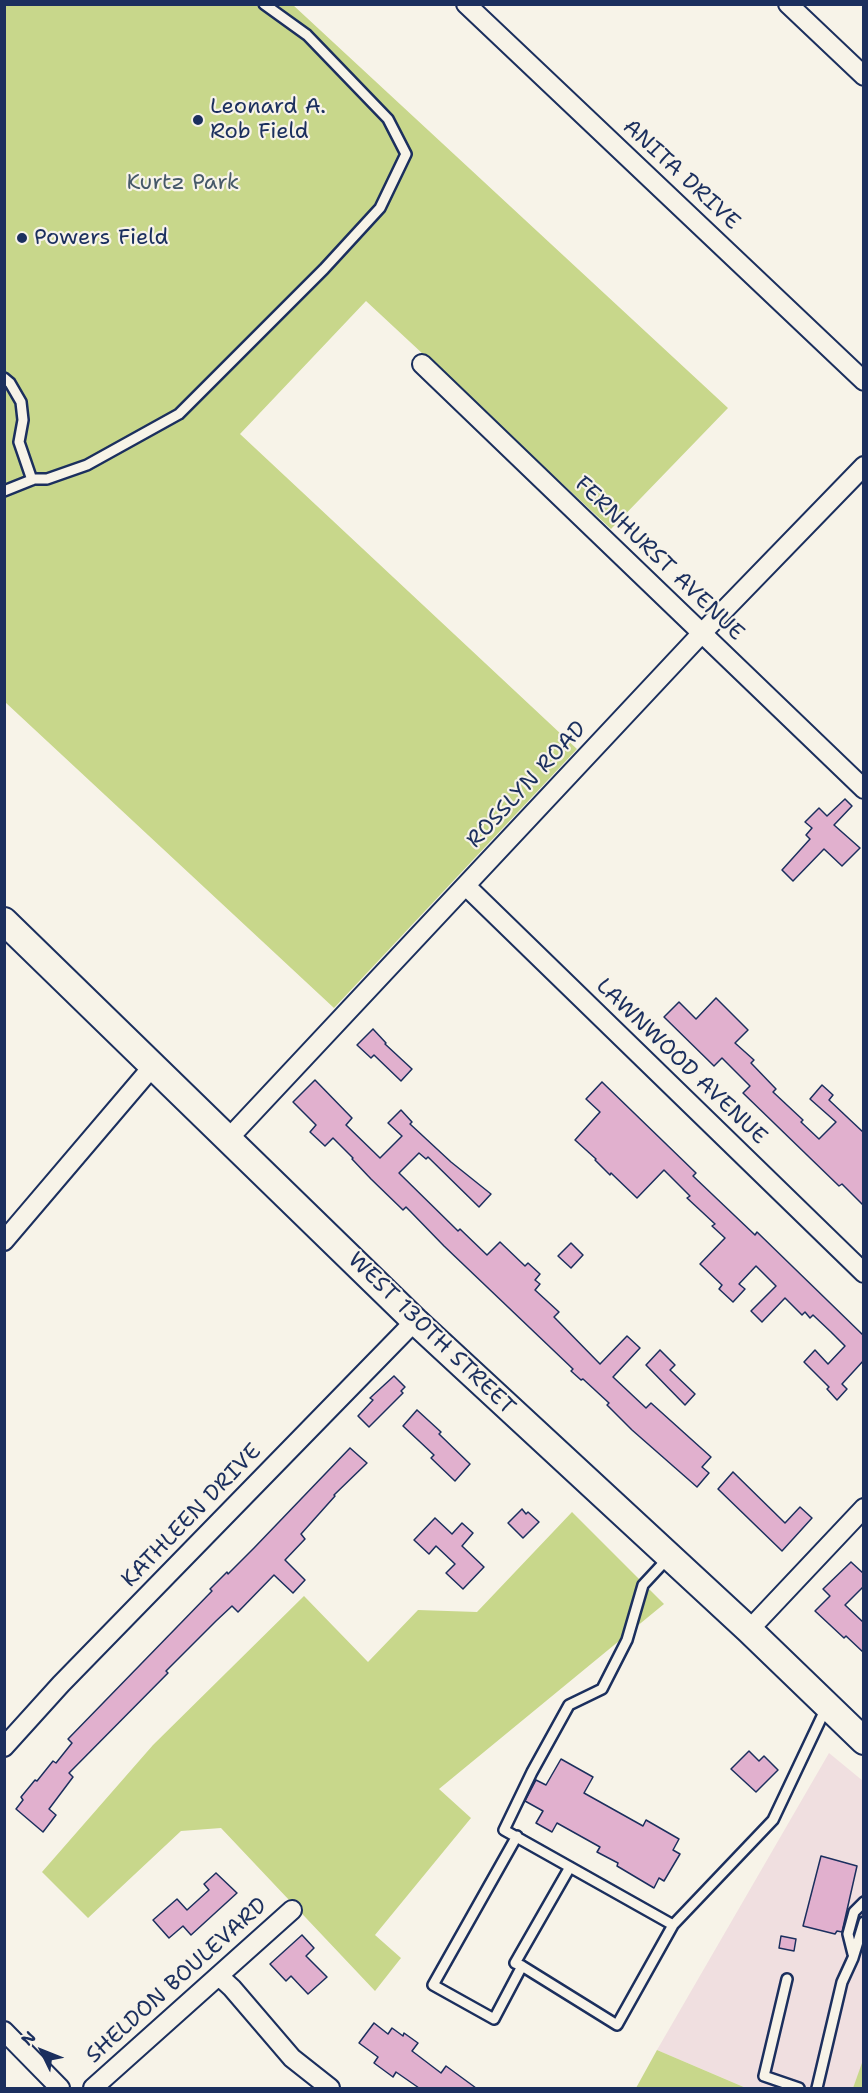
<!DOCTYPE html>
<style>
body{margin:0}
#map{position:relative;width:868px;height:2093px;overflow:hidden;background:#f7f3e8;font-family:"Shantell Sans",sans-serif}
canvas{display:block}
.frame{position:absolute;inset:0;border:6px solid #1b2f5e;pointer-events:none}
.north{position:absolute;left:12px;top:2021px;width:60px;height:60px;-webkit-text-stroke:4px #f7f3e8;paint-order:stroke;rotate:313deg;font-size:16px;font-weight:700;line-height:24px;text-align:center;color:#1b2f5e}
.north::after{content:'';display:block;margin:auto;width:21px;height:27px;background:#1b2f5e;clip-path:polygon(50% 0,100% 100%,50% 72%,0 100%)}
</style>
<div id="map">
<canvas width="868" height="2093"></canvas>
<div class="frame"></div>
<div class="north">N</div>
</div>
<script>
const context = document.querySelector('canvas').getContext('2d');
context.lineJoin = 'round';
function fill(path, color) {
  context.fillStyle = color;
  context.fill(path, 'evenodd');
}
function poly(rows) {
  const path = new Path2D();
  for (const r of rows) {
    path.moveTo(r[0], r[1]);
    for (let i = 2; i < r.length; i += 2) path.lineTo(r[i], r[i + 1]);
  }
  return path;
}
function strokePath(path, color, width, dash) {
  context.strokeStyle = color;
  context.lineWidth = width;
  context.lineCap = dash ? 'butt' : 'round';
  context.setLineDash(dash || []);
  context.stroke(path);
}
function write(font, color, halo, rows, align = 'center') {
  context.font = font + ' "Shantell Sans",sans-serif';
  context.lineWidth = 4.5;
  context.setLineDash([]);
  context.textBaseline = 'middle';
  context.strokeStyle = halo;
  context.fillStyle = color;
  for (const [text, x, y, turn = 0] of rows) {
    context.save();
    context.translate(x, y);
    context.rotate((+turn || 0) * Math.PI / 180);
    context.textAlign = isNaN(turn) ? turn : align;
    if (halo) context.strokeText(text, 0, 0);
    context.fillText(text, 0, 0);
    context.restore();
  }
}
const built = poly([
 [829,1753,863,1781,864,2060,853,2088,746,2088,657,2050]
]);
const green = poly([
 [4,5,293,5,728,408,611,529,366,301,240,434,577,749,334,1008,5,702],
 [572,1512,664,1604,439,1789,471,1818,375,1935,401,1958,375,1991,221,1828,181,1831,88,1918,42,1872,153,1745,304,1596,368,1662,418,1610,477,1612],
 [657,2050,746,2088,636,2088],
 [863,2060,863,2088,853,2088]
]);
const building = poly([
 [845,799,852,806,834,825,860,848,842,866,824,849,793,881,782,870,810,839,806,835,812,828,805,822,819,808,827,816,845,799],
 [716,998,748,1030,735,1043,754,1060,751,1063,776,1089,773,1092,803,1120,801,1122,819,1139,836,1122,810,1099,822,1085,833,1095,829,1100,864,1133,864,1206,842,1184,839,1186,743,1093,750,1086,722,1058,714,1066,664,1017,679,1002,696,1019,716,998],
 [373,1029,386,1043,385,1044,412,1069,401,1081,374,1055,371,1058,357,1045,373,1029],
 [315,1080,352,1118,346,1125,380,1158,402,1136,388,1123,401,1110,412,1122,410,1124,451,1162,491,1194,479,1207,428,1157,426,1159,419,1153,399,1173,458,1231,460,1229,487,1255,500,1242,525,1266,528,1263,540,1274,535,1280,540,1284,535,1290,559,1312,554,1317,600,1364,627,1336,640,1348,613,1377,646,1408,651,1403,711,1457,702,1467,709,1473,697,1487,632,1430,607,1405,609,1403,583,1379,581,1380,571,1371,573,1369,444,1246,410,1211,406,1207,403,1210,371,1179,352,1159,353,1158,333,1138,325,1146,310,1132,316,1125,293,1102,315,1080],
 [602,1082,696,1173,693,1176,755,1235,757,1232,864,1336,864,1360,842,1384,847,1389,837,1400,827,1389,829,1387,804,1362,815,1350,828,1364,845,1346,831,1332,813,1315,810,1318,805,1312,802,1315,785,1298,762,1322,751,1311,776,1286,756,1266,739,1284,745,1289,733,1302,719,1289,722,1285,700,1264,725,1238,712,1226,715,1224,687,1198,690,1196,664,1170,637,1198,611,1173,610,1175,595,1160,596,1159,575,1140,600,1112,586,1099,602,1082],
 [571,1243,583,1255,571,1268,558,1256,571,1243],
 [660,1350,675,1365,670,1370,695,1394,685,1405,646,1365,660,1350],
 [394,1376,405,1387,401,1391,403,1393,369,1427,358,1416,373,1400,370,1398,394,1376],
 [417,1410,441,1432,439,1434,470,1464,455,1481,431,1458,434,1455,403,1426,417,1410],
 [350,1448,367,1463,334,1495,335,1496,301,1534,305,1539,285,1560,305,1580,293,1593,274,1575,238,1612,232,1606,216,1621,166,1671,168,1673,69,1773,73,1777,49,1809,56,1815,43,1832,16,1809,23,1800,21,1797,35,1780,37,1781,53,1761,56,1763,72,1743,68,1739,212,1591,210,1589,227,1572,228,1574,254,1548,350,1448],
 [733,1472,785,1523,800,1507,812,1518,782,1551,718,1489,733,1472],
 [522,1509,526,1514,528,1512,539,1522,523,1538,508,1523,522,1509],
 [435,1518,452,1534,462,1523,473,1533,462,1546,484,1567,463,1589,446,1573,455,1564,436,1546,429,1554,414,1540,435,1518],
 [851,1562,864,1574,864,1586,845,1605,864,1623,864,1653,846,1636,844,1638,815,1611,830,1596,823,1589,851,1562],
 [749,1751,759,1761,764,1756,778,1770,756,1792,731,1769,749,1751],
 [561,1759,593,1777,584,1793,643,1826,646,1820,679,1839,673,1850,680,1854,664,1881,659,1878,654,1888,617,1866,618,1863,597,1852,600,1847,557,1823,552,1832,536,1823,543,1811,525,1801,536,1780,546,1785,561,1759],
 [821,1856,857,1866,842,1932,837,1931,835,1934,803,1926,821,1856],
 [216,1873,237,1893,191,1935,183,1926,169,1938,153,1920,177,1899,187,1910,209,1890,204,1884,216,1873],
 [302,1935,314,1948,306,1956,327,1977,308,1994,291,1976,286,1981,270,1964,302,1935],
 [781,1936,796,1939,794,1951,779,1948,781,1936],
 [374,2023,388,2034,392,2028,403,2036,404,2033,418,2043,412,2051,441,2073,446,2066,476,2088,419,2088,396,2072,393,2077,374,2063,378,2057,359,2043,374,2023]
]);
const lane = poly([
 [4,378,10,383,21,402,23,420,19,442,32,480],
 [4,491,34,479,47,479,87,465,179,414,324,269,380,208,406,154,388,119,307,35,264,4],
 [669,1557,643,1585,627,1640,602,1689,569,1705,532,1772,504,1830,673,1925,773,1820,826,1708],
 [517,1836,433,1985,494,2019,522,1966,617,2025,673,1925],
 [853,1954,848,1934,854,1912,864,1902],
 [522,1966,515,1963,570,1867],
 [787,1979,764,2076,799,2088],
 [817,2088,842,1982,853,1958,864,1922]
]);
const street = poly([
 [466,4,864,381],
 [788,4,864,76],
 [422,364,864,789],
 [466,886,864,1273],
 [228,1139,702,633,864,466],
 [4,1241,153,1066],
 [749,1630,864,1508],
 [4,1747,61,1684,415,1321],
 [219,1976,232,1988,292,2058,330,2088],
 [4,2031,60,2088],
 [93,2088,292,1910]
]);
const secondary = poly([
 [4,921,415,1321,749,1630,864,1741]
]);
const markers = [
 [198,120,6,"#1b2f5e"],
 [22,238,6,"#1b2f5e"]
];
const poiNames = [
 ["Leonard A.",210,107],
 ["Rob Field",210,132],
 ["Powers Field",34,238]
];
const streetNames = [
 ["ANITA DRIVE",681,175,43],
 ["FERNHURST AVENUE",659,559,44],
 ["ROSSLYN ROAD",527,785,-47],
 ["LAWNWOOD AVENUE",681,1062,44],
 ["WEST 130TH STREET",431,1334,44],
 ["KATHLEEN DRIVE",192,1516,-46],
 ["SHELDON BOULEVARD",177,1981,-42]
];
const parkNames = [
 ["Kurtz Park",183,183]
];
fill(built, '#f0dfe0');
fill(green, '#c8d78b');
fill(building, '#e1b0ce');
strokePath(building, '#1b2f5e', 1.5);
strokePath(lane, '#1b2f5e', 14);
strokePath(street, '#1b2f5e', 22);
strokePath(secondary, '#1b2f5e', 30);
strokePath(lane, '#f7f3e8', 9);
strokePath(street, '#f7f3e8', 18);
strokePath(secondary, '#f7f3e8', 26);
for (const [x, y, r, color] of markers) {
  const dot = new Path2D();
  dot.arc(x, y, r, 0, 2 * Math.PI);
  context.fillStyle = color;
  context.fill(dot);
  strokePath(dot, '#f7f3e8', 2);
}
write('22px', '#1b2f5e', '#f7f3e8', poiNames, 'left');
write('22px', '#1b2f5e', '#f7f3e8', streetNames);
write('22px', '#465969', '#f7f3e8', parkNames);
</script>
